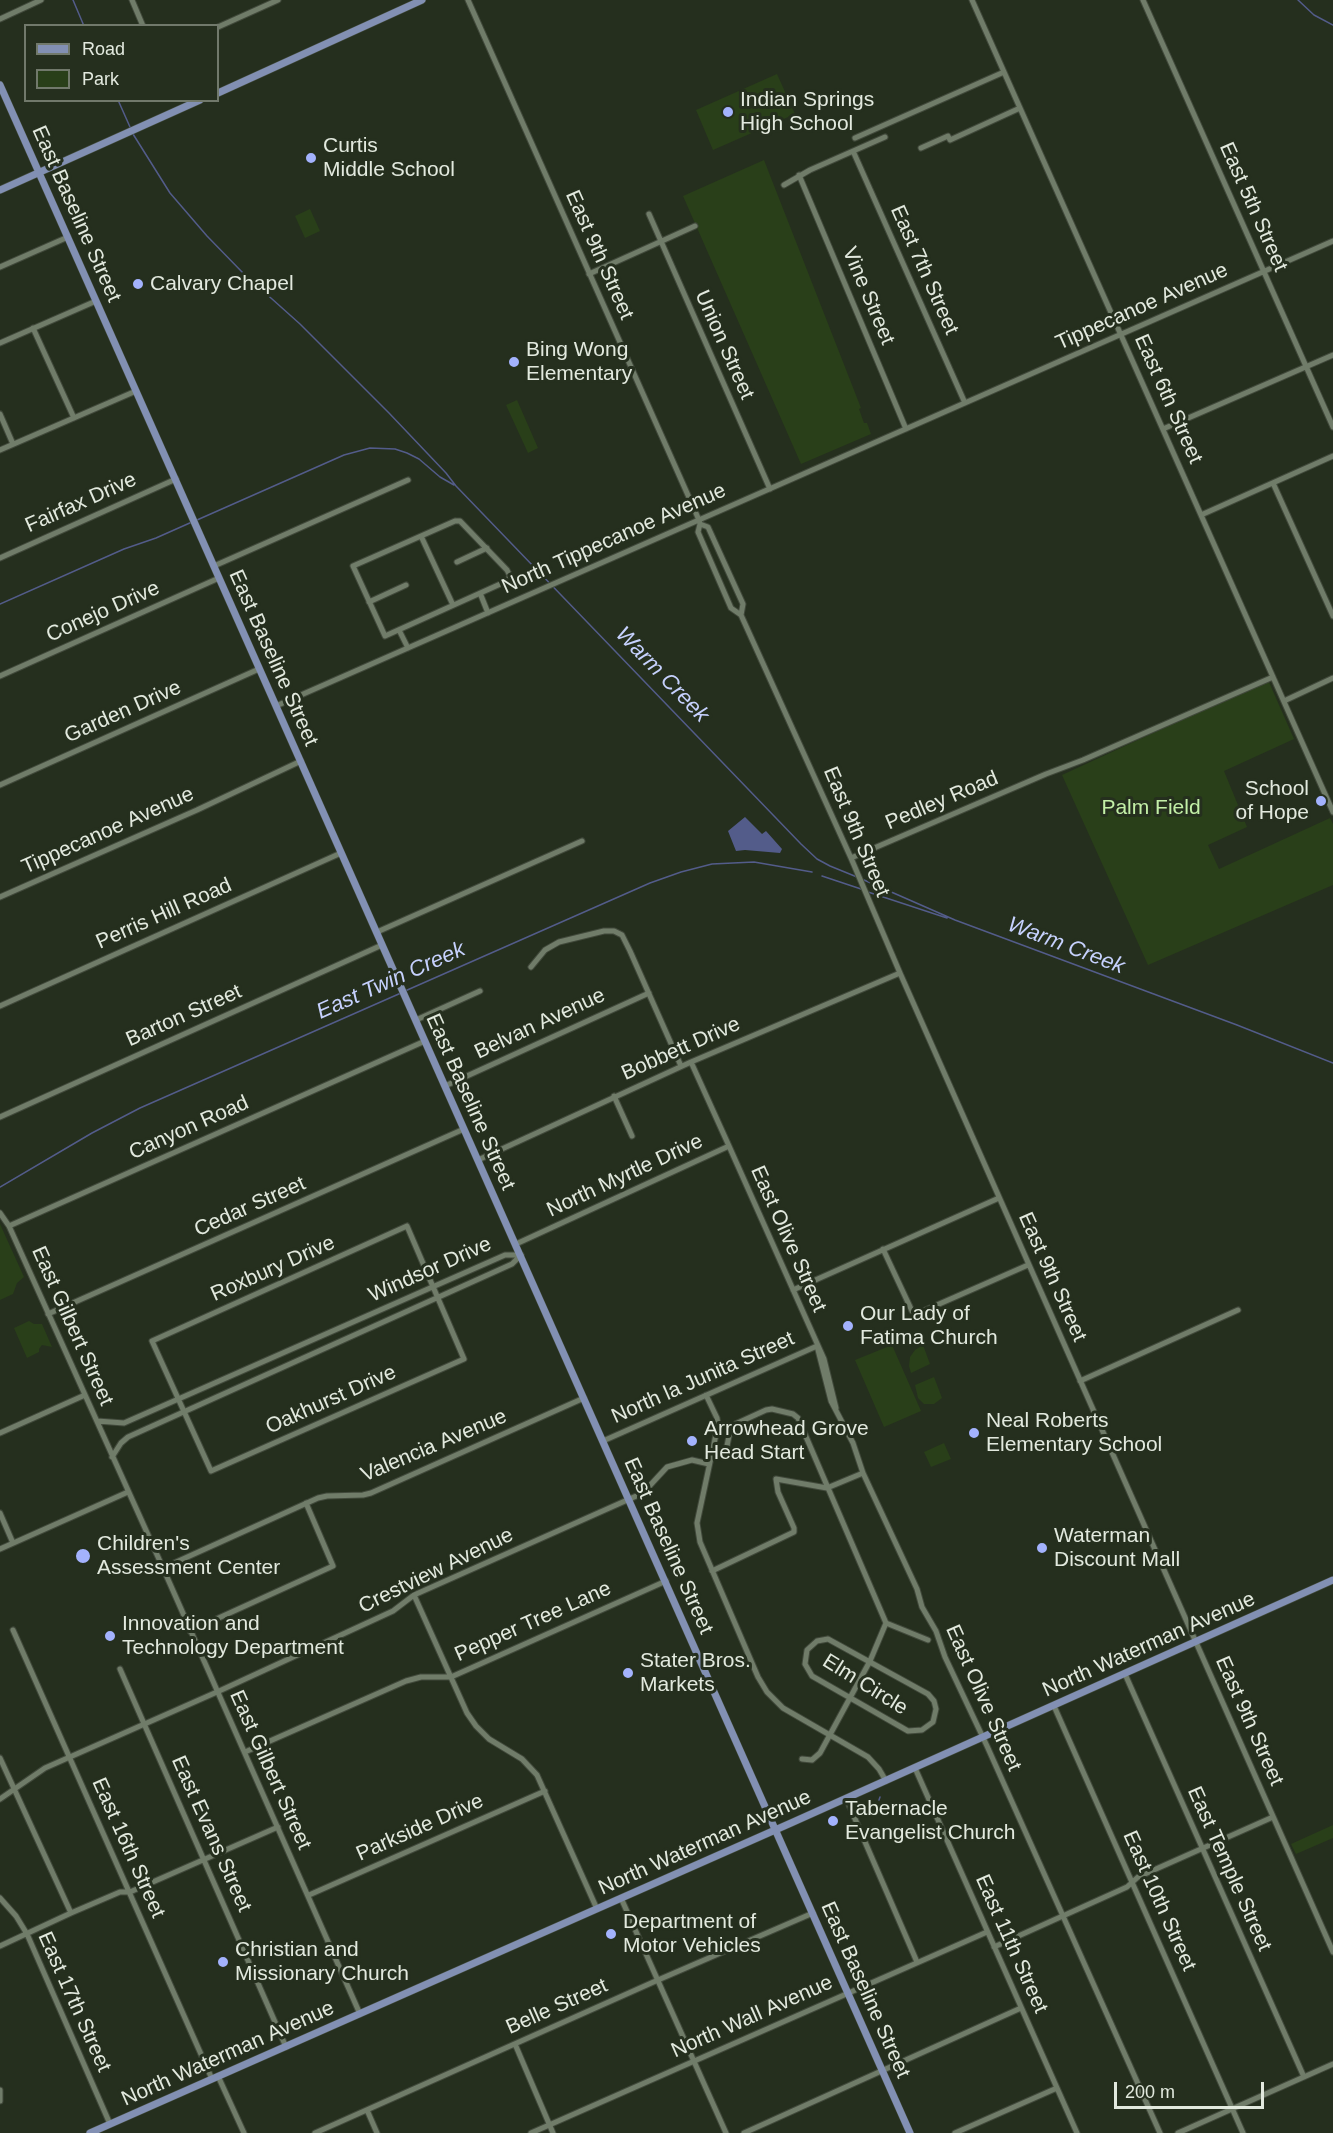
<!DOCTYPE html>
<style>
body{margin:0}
#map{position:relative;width:1333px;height:2133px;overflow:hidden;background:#252f1e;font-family:Arial,sans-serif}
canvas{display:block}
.legend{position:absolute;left:24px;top:24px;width:195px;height:78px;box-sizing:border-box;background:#252f1e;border:2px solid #71796b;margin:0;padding:8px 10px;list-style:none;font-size:18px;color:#e2e9de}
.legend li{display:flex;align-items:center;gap:12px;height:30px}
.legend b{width:30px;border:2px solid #71796b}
.scale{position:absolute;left:1114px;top:2082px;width:150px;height:27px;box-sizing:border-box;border:3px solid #e2e9de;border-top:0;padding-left:8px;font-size:18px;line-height:21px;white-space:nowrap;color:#e2e9de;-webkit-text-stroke:4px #252f1e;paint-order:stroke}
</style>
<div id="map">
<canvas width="1333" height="2133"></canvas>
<ul class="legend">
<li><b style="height:8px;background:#8290b3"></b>Road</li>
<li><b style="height:16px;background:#293f19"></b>Park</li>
</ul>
<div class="scale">200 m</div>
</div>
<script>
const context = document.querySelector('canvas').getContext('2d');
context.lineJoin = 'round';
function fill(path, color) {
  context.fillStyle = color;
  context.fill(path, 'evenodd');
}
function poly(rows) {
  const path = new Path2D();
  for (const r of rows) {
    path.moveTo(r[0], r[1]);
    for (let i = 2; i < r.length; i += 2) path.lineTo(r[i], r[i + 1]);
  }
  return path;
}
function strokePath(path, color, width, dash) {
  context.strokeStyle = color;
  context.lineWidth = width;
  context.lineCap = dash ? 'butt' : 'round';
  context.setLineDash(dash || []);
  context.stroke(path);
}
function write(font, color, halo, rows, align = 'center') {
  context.font = font + ' Arial,sans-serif';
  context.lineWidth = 6;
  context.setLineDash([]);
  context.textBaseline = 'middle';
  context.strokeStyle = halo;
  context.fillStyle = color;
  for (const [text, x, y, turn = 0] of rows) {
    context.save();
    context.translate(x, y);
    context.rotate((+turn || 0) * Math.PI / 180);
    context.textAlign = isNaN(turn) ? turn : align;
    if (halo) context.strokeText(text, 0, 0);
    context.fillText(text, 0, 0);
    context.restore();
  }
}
const green = poly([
 [777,74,795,114,713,150,696,110],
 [764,160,861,408,859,409,864,423,867,423,871,434,801,464,683,196],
 [310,209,320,231,305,238,295,216],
 [517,400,538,448,528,453,506,405],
 [1268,680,1294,739,1224,771,1247,827,1208,845,1219,869,1330,818,1333,824,1333,885,1148,965,1062,775],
 [0,1224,24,1277,17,1283,13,1294,0,1300],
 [29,1321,34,1324,42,1324,52,1347,42,1345,39,1349,39,1352,27,1358,14,1328],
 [892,1345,921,1411,884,1427,855,1360],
 [923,1345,930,1364,911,1373,909,1366,910,1357,915,1350],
 [934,1377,942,1398,934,1404,924,1404,918,1398,915,1385],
 [944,1443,951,1459,931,1467,924,1452],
 [1333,1825,1333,1838,1296,1854,1291,1844]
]);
const water = poly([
 [745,817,762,834,766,831,782,849,780,853,745,850,736,851,728,831]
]);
const stream = poly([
 [73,0,84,26],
 [1298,0,1314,15,1333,25],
 [118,100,130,127],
 [133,134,170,193,207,236,243,273,300,324,389,413,446,473,456,486,801,844,817,859,830,866,857,877],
 [197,520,344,455,370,448,395,449,407,453,419,459,440,477,454,485],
 [0,604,124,549,156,538,192,522],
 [822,876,861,889],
 [864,880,955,920,1237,1025,1333,1063],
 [868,892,947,918],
 [405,991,650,883,681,872,712,864,754,862,812,872],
 [0,1187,92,1133,140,1108,401,993],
 [879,1800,880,1797]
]);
const minor = poly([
 [132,0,143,26],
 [468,0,699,520,700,524,698,532,731,608,741,615,851,858,900,973,1333,1952],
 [972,0,1333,812],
 [1143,0,1333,427],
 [0,19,41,0],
 [218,27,278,0],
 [855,138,1004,72],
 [921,148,948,136,950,140,1020,108],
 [853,151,965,403],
 [799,175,906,429],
 [784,185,810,170,885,137],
 [649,214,770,489],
 [0,267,68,237],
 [589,274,695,226],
 [33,328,74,418],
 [0,343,96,301],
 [0,414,13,444],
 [1163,429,1333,355],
 [0,450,136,391],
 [1273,483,1333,616],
 [1201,515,1333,456],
 [455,521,460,521,507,570,510,576,507,581,385,636,353,566,455,521],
 [700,524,708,527,743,604,741,615],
 [421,536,453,605],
 [0,558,176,479],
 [457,562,487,548],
 [214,566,408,480],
 [480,593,488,613],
 [369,602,406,585],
 [399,630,408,648],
 [0,676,219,578],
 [1284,701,1333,678],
 [276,706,1333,241],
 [0,785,259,669],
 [851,858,1046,774,1083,760,1273,677],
 [0,897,197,810,301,761],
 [377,932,582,841],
 [531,967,545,950,559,942,604,931,614,931,622,935,630,951,681,1066],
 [0,1006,341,853],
 [416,1020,480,991],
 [445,1086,649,993],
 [614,1096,632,1136],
 [0,1117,382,945],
 [729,1146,824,1359,836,1408],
 [478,1160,691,1062,900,973],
 [0,1213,9,1226,163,1568,360,2014],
 [9,1226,425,1041],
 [407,1226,464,1359,211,1471,152,1341,407,1226],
 [516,1244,729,1146,691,1062],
 [883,1249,912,1311,916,1313,921,1312,1028,1265],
 [793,1290,999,1198],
 [48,1314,464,1129],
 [817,1346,831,1401,853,1443,863,1473,917,1589,922,1607,936,1631,945,1657,987,1746,1160,2133],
 [1080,1381,1238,1310],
 [706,1395,717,1418,718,1425,697,1523,700,1542,758,1677,767,1692,783,1708,868,1757,879,1769,886,1781],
 [97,1421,124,1423,505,1255,521,1255],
 [718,1425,731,1426,766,1410,772,1409,793,1414,798,1418,886,1623,928,1640],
 [0,1433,85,1395],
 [603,1441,817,1346],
 [725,1456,731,1426],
 [112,1457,121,1443,128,1437,512,1264,521,1255],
 [0,1513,13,1543],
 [0,1549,128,1492],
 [163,1568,318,1498,327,1496,363,1495,371,1493,584,1398],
 [712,1571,794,1532,794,1528,778,1492,776,1479,827,1488,863,1473],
 [414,1595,467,1713,476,1726,489,1739,522,1759,537,1775,597,1909],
 [13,1630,212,2079],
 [190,1631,333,1566,306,1503],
 [828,1639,928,1694,934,1701,936,1709,933,1722,922,1730,908,1731,812,1676,805,1664,807,1650,817,1641,828,1639],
 [120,1669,286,2047],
 [1125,1674,1304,2077],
 [1054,1706,1243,2133],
 [245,1752,406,1681,421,1677,451,1677,666,1581],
 [0,1758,71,1913],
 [802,1759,812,1760,820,1753,870,1661,886,1623],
 [915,1768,1077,2133],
 [846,1798,917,1962],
 [0,1799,45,1768,217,1692,393,1611,414,1595,643,1493,667,1467,692,1460,709,1464],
 [309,1895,545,1791],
 [0,1898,16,1916,27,1934,110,2124],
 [621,1898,726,2133],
 [0,1946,71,1913,120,1892,130,1892,278,1827],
 [994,1947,1127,1887,1138,1877,1273,1817],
 [515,2044,553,2133],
 [218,2076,244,2133],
 [0,2090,0,2101],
 [367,2110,377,2133],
 [315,2133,658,1980,813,1913],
 [531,2133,987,1932],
 [744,2133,1021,2008],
 [955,2133,1057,2088],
 [1178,2133,1333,2064]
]);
const major = poly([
 [0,85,910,2133],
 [218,93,422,0],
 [0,190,200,100],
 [90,2133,791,1823,1333,1580]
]);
const markers = [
 [728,112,6,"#a3b2fd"],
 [311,158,6,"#a3b2fd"],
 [138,284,6,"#a3b2fd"],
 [514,362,6,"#a3b2fd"],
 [1321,801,6,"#a3b2fd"],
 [848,1326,6,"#a3b2fd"],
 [974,1433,6,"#a3b2fd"],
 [692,1441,6,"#a3b2fd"],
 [1042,1548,6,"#a3b2fd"],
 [83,1556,8,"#a3b2fd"],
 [110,1636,6,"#a3b2fd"],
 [628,1673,6,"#a3b2fd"],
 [833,1821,6,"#a3b2fd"],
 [611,1934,6,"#a3b2fd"],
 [223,1962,6,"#a3b2fd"]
];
const poiNames = [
 ["Indian Springs",740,100],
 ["High School",740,124],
 ["Curtis",323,146],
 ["Middle School",323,170],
 ["Calvary Chapel",150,284],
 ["Bing Wong",526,350],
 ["Elementary",526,374],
 ["School",1309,789,"right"],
 ["of Hope",1309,813,"right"],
 ["Our Lady of",860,1314],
 ["Fatima Church",860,1338],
 ["Neal Roberts",986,1421],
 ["Elementary School",986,1445],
 ["Arrowhead Grove",704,1429],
 ["Head Start",704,1453],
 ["Waterman",1054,1536],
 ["Discount Mall",1054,1560],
 ["Children's",97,1544],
 ["Assessment Center",97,1568],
 ["Innovation and",122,1624],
 ["Technology Department",122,1648],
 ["Stater Bros.",640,1661],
 ["Markets",640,1685],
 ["Tabernacle",845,1809],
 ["Evangelist Church",845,1833],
 ["Department of",623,1922],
 ["Motor Vehicles",623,1946],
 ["Christian and",235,1950],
 ["Missionary Church",235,1974]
];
const streetNames = [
 ["East 5th Street",1253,207,66],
 ["East Baseline Street",76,214,66],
 ["East 9th Street",599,255,66],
 ["East 7th Street",924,270,66],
 ["Vine Street",868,296,67],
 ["Tippecanoe Avenue",1142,307,-24],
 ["Union Street",724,345,66],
 ["East 6th Street",1168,399,66],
 ["Fairfax Drive",81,503,-24],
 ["North Tippecanoe Avenue",614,539,-24],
 ["Conejo Drive",103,612,-24],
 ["East Baseline Street",273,658,66],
 ["Garden Drive",123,712,-24],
 ["Pedley Road",942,801,-23],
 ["Tippecanoe Avenue",108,831,-24],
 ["East 9th Street",856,832,67],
 ["Perris Hill Road",164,914,-24],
 ["Barton Street",184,1016,-24],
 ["Belvan Avenue",540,1024,-25],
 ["Bobbett Drive",681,1049,-24],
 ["East Baseline Street",470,1102,66],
 ["Canyon Road",189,1128,-24],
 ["North Myrtle Drive",625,1176,-25],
 ["Cedar Street",250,1207,-24],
 ["East Olive Street",788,1239,66],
 ["Roxbury Drive",273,1269,-24],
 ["Windsor Drive",430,1270,-24],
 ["East 9th Street",1052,1277,66],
 ["East Gilbert Street",72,1326,66],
 ["North la Junita Street",703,1378,-24],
 ["Oakhurst Drive",331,1400,-24],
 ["Valencia Avenue",434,1446,-23],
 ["East Baseline Street",668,1546,66],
 ["Crestview Avenue",436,1571,-26],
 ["Pepper Tree Lane",533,1622,-24],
 ["North Waterman Avenue",1149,1645,-24],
 ["Elm Circle",865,1685,32],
 ["East Olive Street",983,1698,66],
 ["East 9th Street",1249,1721,66],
 ["East Gilbert Street",270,1770,66],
 ["Parkside Drive",420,1828,-24],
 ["East Evans Street",211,1834,66],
 ["North Waterman Avenue",705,1843,-24],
 ["East 16th Street",128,1848,66],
 ["East Temple Street",1229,1869,66],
 ["East 10th Street",1159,1901,66],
 ["East 11th Street",1011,1944,66],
 ["East Baseline Street",865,1990,66],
 ["East 17th Street",74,2002,66],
 ["Belle Street",557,2007,-24],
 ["North Wall Avenue",752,2017,-24],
 ["North Waterman Avenue",228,2054,-24]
];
const parkNames = [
 ["Palm Field",1151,808]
];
const waterNames = [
 ["Warm Creek",662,675,46],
 ["Warm Creek",1066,946,21],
 ["East Twin Creek",391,981,-24]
];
fill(green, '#293f19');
fill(water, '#535c8a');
strokePath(stream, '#535c8a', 1.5);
strokePath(minor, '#41493b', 7);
strokePath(major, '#41493b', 8);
strokePath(minor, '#707c69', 5);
strokePath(major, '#8290b3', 7);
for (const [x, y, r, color] of markers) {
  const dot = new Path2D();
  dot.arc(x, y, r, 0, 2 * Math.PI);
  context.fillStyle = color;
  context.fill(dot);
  strokePath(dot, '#252f1e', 2);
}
write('21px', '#e2e9de', '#252f1e', poiNames, 'left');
write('21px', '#e2e9de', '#252f1e', streetNames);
write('21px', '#c3efa7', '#252f1e', parkNames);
write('italic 22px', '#c6d1fd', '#252f1e', waterNames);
</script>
